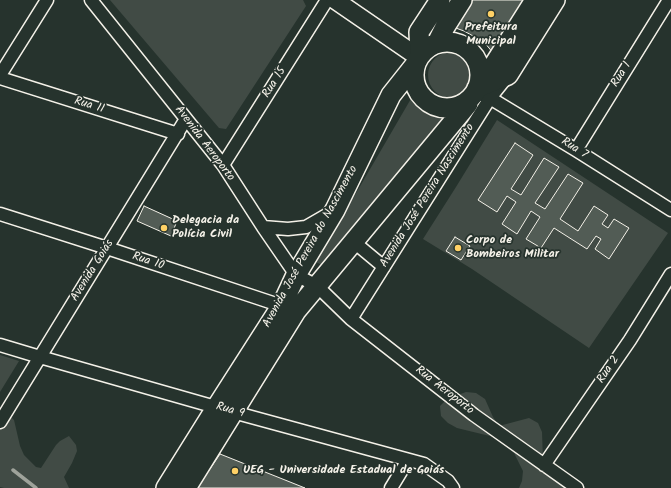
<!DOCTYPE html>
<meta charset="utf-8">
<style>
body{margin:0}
canvas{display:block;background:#26332d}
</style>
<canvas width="671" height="488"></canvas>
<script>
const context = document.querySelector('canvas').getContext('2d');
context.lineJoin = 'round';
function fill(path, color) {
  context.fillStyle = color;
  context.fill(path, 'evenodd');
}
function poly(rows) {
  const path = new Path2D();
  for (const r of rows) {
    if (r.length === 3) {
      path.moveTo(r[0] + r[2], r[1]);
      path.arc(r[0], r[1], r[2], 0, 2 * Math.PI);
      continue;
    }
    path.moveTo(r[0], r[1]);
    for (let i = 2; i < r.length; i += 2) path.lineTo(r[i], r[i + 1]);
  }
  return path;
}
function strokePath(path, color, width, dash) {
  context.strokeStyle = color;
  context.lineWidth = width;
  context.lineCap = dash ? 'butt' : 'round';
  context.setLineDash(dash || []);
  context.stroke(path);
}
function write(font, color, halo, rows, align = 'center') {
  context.font = font + ' Kalam,sans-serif';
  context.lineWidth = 3.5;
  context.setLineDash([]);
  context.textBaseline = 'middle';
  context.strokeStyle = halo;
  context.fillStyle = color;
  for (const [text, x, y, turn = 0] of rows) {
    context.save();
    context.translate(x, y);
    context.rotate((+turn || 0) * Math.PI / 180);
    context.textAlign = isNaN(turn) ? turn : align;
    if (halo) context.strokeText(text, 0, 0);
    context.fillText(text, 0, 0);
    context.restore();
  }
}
const green = poly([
 [110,0,303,0,306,6,226,129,219,128],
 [451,75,23],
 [412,97,422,110,432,116,447,118,322,265,316,262],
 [497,120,668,233,589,348,472,269,423,239,456,187],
 [0,355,19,361,0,392],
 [466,392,476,393,485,399,493,417,499,426,529,418,538,423,542,432,543,462,554,480,572,483,581,488,519,488,522,481,523,471,514,453,498,438,457,428,448,423,441,416,440,406,447,399],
 [10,416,14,420,20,446,24,455,36,467,41,468,56,445,60,441,69,436,76,445,77,451,72,463,64,477,69,488,4,488,0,487,0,426]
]);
const stream = poly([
 [13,470,36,488]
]);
const building = poly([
 [470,0,528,0,494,54,484,42,464,31,453,27,470,0],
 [515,143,533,155,511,189,521,195,544,158,559,167,535,203,545,209,568,174,583,183,560,219,578,231,594,206,608,215,602,224,608,228,614,219,629,228,609,259,595,249,601,239,596,236,587,249,554,228,541,248,526,239,540,217,531,211,517,234,502,224,516,202,507,196,497,212,478,200,515,143],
 [144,206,177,221,171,236,137,221,144,206],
 [455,237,470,246,461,260,446,251,455,237],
 [220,454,305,488,197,488,220,454]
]);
const street = poly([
 [91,0,223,165,263,227,296,275,317,286,351,319,474,415,577,488],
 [0,75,47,0],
 [0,78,178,134],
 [484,96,490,98,576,150,671,210],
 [576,150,669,0],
 [223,165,327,0],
 [0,214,107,248,288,308],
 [263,227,288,229,306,227,332,212],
 [354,242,384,267],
 [351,319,490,98,506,78],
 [0,345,40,357,233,412,424,464,448,481,453,488],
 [0,422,186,119],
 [544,465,630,340,671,274],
 [391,488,408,460]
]);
const secondary = poly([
 [335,0,418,57]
]);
const primary = poly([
 [447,75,33],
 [437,43,445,27,462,0],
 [420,55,419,32,440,0],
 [481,76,490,71,535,0],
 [477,88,508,75,555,0],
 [166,488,216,408,282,305,296,275,335,210,391,95,414,66],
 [186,488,296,311,468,104,468,101]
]);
const markers = [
 [491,14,4,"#ffd166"],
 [164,228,4,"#ffd166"],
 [458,248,4,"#ffd166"],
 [235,471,4,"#ffd166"]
];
const poiNames = [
 ["Prefeitura",491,28,"center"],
 ["Municipal",491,42,"center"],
 ["Delegacia da",172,221],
 ["Polícia Civil",172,235],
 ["Corpo de",466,241],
 ["Bombeiros Militar",466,255],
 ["UEG - Universidade Estadual de Goiás",243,471]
];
const streetNames = [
 ["Rua 1",622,75,-58],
 ["Rua 15",275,83,-58],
 ["Rua 11",89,106,17],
 ["Avenida Aeroporto",204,144,53],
 ["Rua 7",574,149,32],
 ["Avenida José Pereira Nascimento",428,196,-58],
 ["Avenida José Pereira do Nascimento",311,247,-61],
 ["Rua 10",148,262,18],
 ["Avenida Goiás",93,271,-58],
 ["Rua 2",609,370,-56],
 ["Rua Aeroporto",444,391,38],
 ["Rua 9",230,411,16]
];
fill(green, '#414b45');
strokePath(stream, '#9fa39b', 3.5);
fill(building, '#525c55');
strokePath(building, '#f4f1e8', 1);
strokePath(street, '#f4f1e8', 15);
strokePath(secondary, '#f4f1e8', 20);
strokePath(primary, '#f4f1e8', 22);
strokePath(street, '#26332d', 12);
strokePath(secondary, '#26332d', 17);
strokePath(primary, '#26332d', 19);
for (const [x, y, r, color] of markers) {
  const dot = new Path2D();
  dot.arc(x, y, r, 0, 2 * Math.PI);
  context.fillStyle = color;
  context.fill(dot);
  strokePath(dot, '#26332d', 1.5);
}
write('bold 12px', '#f4f1e8', '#26332d', poiNames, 'left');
write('12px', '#f4f1e8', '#26332d', streetNames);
</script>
